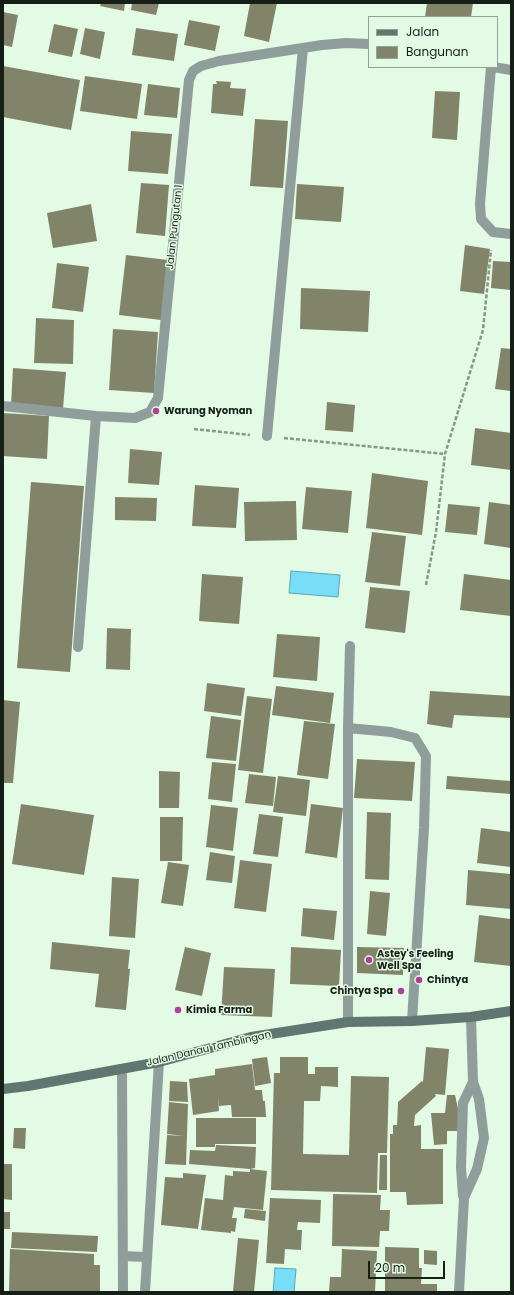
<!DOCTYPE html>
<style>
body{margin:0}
#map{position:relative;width:514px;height:1295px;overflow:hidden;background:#e3fbe5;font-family:Poppins,sans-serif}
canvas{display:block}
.frame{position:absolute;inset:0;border:4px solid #161f17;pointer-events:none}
.legend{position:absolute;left:368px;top:16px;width:130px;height:52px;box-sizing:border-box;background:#e3fbe5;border:1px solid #91a393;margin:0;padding:5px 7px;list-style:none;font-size:12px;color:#161f17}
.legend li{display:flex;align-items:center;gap:8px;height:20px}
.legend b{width:20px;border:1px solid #91a393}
.scale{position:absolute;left:368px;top:1261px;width:77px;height:18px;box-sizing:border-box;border:2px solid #161f17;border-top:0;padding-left:5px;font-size:12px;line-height:14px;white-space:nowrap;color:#161f17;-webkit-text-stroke:3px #e3fbe5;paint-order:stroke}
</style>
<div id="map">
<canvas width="514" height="1295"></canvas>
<div class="frame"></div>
<ul class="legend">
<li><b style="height:5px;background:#607671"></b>Jalan</li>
<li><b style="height:11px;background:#818469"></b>Bangunan</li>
</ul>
<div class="scale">20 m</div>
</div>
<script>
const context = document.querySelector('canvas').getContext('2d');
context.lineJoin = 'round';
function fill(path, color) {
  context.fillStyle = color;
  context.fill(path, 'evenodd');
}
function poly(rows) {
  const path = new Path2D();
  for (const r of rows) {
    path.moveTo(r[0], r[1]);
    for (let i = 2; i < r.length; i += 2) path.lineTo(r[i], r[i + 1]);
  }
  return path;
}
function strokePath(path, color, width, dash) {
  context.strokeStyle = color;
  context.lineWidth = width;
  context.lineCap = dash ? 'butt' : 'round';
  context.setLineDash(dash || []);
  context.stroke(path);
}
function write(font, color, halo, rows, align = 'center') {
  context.font = font + ' Poppins,sans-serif';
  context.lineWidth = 3;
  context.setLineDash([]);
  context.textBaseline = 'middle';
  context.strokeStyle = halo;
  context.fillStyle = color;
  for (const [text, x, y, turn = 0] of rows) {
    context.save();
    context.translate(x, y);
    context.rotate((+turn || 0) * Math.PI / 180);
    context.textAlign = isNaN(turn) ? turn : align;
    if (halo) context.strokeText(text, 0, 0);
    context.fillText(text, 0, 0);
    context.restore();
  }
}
const water = poly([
 [291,571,340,575,338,597,289,593,291,571],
 [275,1268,296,1269,294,1292,273,1292,275,1268]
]);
const building = poly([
 [101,3,125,3,124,11,100,6],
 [132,3,159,3,156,15,131,10],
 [250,3,277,3,269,42,244,36],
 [427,3,473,3,471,17,425,17],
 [3,12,18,15,12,47,3,45],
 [189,20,220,26,215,51,184,45],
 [54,24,78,29,72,57,48,52],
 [85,28,105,32,100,59,80,54],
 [136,28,178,34,174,61,132,55],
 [3,66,80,80,71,130,3,117],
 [85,76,142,84,137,119,80,111],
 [216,81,231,82,230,88,246,89,243,116,211,113,213,84,217,84],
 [148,84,180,88,177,118,144,115],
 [435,91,460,92,457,140,432,138],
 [255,119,288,121,283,188,250,186],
 [131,131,172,134,168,174,128,171],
 [141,183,169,185,165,236,136,233],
 [297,184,344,187,341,222,295,219],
 [91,204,97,241,53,248,47,213],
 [465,245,490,249,484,294,460,291],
 [126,255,168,260,161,320,119,315],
 [493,261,511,262,511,290,491,288],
 [57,263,89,267,83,312,52,308],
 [301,288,370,291,368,332,300,329],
 [36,318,74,320,73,364,34,363],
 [113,329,158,332,154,393,109,390],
 [501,348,511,349,511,391,495,389],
 [13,368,66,372,63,409,11,405],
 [327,402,355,405,353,432,325,430],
 [3,413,49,416,47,459,3,456],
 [475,428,511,433,511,470,471,465],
 [130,449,162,452,159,485,128,483],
 [372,473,428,481,422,535,366,528],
 [31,482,84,486,70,672,17,668],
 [195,485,239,488,236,528,192,526],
 [306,487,352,491,348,533,302,529],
 [115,497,157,498,156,521,115,520],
 [296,501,297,540,245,541,244,502],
 [489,502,511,505,511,548,484,544],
 [448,504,480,507,477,535,445,532],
 [372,532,406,536,400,586,365,582],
 [202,574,243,577,239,624,199,621],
 [464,574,511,580,511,616,460,610],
 [370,587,410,591,405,633,365,628],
 [107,628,131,629,130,670,106,669],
 [277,634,320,637,317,681,273,677],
 [207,683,245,688,241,716,204,711],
 [276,686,334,693,330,723,272,715],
 [430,691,511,696,511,718,454,715,452,728,427,724],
 [247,696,272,699,263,773,238,770],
 [3,700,20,702,13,783,3,783],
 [211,716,241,720,236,761,206,758],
 [304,721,335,724,328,779,297,775],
 [357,759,415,762,412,801,354,798],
 [212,762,236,764,232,802,208,799],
 [159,771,180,772,179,808,159,808],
 [249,774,276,777,273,806,245,803],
 [278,776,310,780,306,816,273,812],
 [447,776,511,781,511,794,446,789],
 [21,804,94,815,84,875,12,864],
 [311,804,343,808,337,858,305,853],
 [211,805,238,808,233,851,206,847],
 [367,812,391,813,389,880,365,879],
 [259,814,283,817,278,857,253,854],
 [160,817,183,817,182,861,160,861],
 [481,828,511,832,511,867,477,863],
 [210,852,235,856,232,883,206,880],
 [240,860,272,864,266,912,234,908],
 [168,862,189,865,183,906,161,903],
 [468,870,511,874,511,909,466,905],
 [112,877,139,879,135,938,109,936],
 [370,891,390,893,386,936,367,934],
 [303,908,337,911,334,940,301,936],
 [479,915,511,919,511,966,474,962],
 [52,942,130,950,128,969,130,969,126,1010,95,1007,99,974,50,969],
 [185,947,211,953,202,996,175,990],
 [291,947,341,950,339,986,290,984],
 [357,947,404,948,403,975,357,973],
 [224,967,275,969,272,1017,221,1015],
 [426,1047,449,1049,445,1095,435,1094,436,1096,415,1115,414,1126,421,1125,421,1149,443,1149,443,1204,407,1205,406,1192,390,1192,390,1134,393,1134,393,1125,397,1125,398,1102,422,1081,423,1082],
 [267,1057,271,1083,255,1086,252,1059],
 [280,1057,308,1057,308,1074,315,1074,315,1067,338,1067,338,1087,321,1086,320,1101,304,1101,303,1154,349,1155,351,1076,389,1077,387,1153,378,1153,377,1193,271,1190,274,1073,280,1073],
 [252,1064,255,1090,262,1090,263,1101,265,1101,266,1117,232,1117,231,1105,219,1106,218,1096,219,1111,193,1115,189,1079,215,1075,215,1069],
 [170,1081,187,1082,188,1102,169,1101],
 [447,1095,455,1095,459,1113,458,1131,447,1131,447,1144,434,1145,431,1113,445,1113],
 [169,1102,188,1104,186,1165,165,1164,167,1135,184,1136,167,1134],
 [196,1118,256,1118,256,1144,215,1144,215,1147,196,1147],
 [14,1128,26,1128,25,1149,13,1148],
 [216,1145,256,1147,255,1168,250,1169,189,1164,190,1150,215,1151],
 [380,1155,387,1155,387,1190,379,1190],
 [3,1164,12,1164,12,1200,3,1199],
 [250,1169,267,1171,263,1210,234,1207,232,1218,237,1218,235,1232,231,1231,231,1233,201,1230,205,1198,223,1200,225,1175,233,1176,233,1171,250,1172],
 [183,1173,206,1175,198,1229,161,1225,165,1177,183,1178],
 [333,1194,381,1195,380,1210,390,1210,389,1231,380,1231,379,1247,332,1246],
 [270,1198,321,1200,320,1223,298,1222,297,1230,302,1230,301,1250,285,1249,284,1264,266,1263],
 [245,1209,266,1211,265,1221,244,1218],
 [3,1212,10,1212,10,1229,3,1229],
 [12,1232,98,1236,97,1252,11,1248],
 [238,1238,259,1240,254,1292,233,1292],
 [385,1247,419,1248,419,1268,422,1268,421,1284,437,1284,437,1292,385,1292],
 [10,1249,94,1254,94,1265,100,1265,100,1292,9,1292],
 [342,1249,377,1251,375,1292,329,1292,330,1277,341,1277],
 [424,1250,437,1251,437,1265,424,1264]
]);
const path = poly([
 [194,429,250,435],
 [284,438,445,454],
 [426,585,436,532,445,454,483,330,491,250]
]);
const lane = poly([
 [348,728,391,732,415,738,426,756,424,828,412,1021],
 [348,1022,348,728,350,646],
 [122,1069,123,1292],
 [463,1196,461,1167,463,1103,473,1082],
 [123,1256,145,1257],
 [145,1292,159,1062],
 [459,1292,464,1198,477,1169,484,1138,479,1099,473,1082,471,1017]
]);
const street = poly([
 [491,67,480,204,481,219,493,232,511,234],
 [493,67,511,70],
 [3,406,96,416,135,418,150,412,158,398,189,80,193,71,201,66,219,61,322,45,346,43,369,44],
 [267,436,303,48],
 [78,647,96,416]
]);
const secondary = poly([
 [3,1089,28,1086,159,1062,251,1037,348,1022,412,1021,471,1017,511,1011]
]);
const markers = [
 [156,411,4,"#b13e98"],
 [369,960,4,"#b13e98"],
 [419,980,4,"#b13e98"],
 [401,991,4,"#b13e98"],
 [178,1010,4,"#b13e98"]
];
const streetNames = [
 ["Jalan Pungutan 1",175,227,-84],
 ["Jalan Danau Tamblingan",209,1049,-13]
];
const poiNames = [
 ["Warung Nyoman",164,411],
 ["Astey's Feeling",377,954],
 ["Well Spa",377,966],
 ["Chintya",427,980],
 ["Chintya Spa",393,991,"right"],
 ["Kimia Farma",186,1010]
];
fill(water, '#78def7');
strokePath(water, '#5ba5b4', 1);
fill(building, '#818469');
strokePath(path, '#879888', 2.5, [4, 2]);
strokePath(lane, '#8f9e9b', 10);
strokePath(street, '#8f9e9b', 10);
strokePath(secondary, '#607671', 10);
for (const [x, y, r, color] of markers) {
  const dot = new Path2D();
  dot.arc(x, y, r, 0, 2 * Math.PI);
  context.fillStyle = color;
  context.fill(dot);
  strokePath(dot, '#e3fbe5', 1.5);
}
write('10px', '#161f17', '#e3fbe5', streetNames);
write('bold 10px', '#161f17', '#e3fbe5', poiNames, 'left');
</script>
